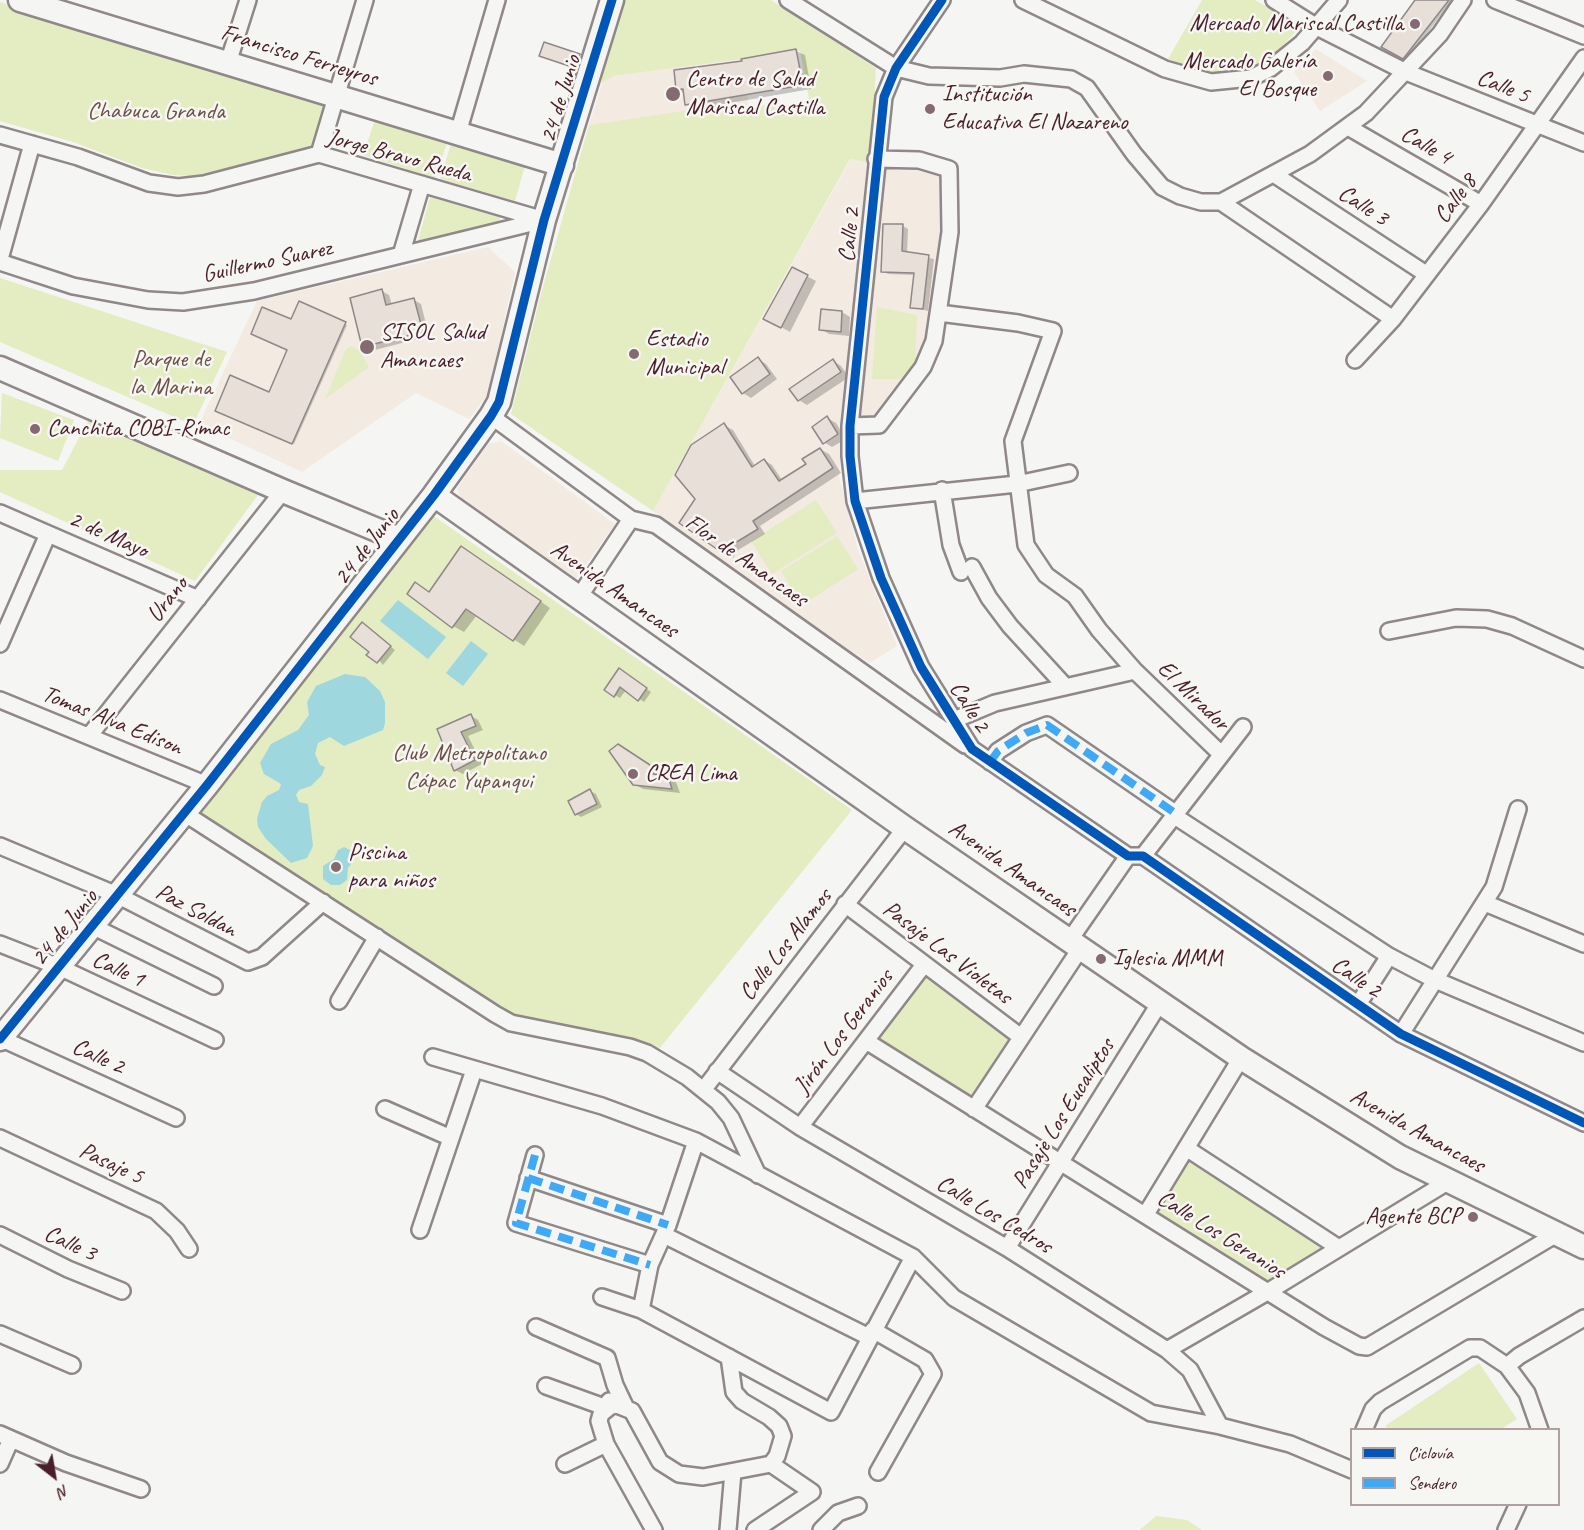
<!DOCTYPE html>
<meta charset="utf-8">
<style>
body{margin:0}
#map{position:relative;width:1584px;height:1530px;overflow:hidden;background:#f5f5f3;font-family:Caveat,sans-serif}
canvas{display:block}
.legend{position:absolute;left:1350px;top:1428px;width:210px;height:78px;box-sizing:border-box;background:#f6f6f2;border:2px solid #b1a0a2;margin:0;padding:8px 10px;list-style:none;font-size:18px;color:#4a1f2b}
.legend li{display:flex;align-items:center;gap:12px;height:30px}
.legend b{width:30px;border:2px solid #b1a0a2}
.north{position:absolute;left:24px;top:1446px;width:60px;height:60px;-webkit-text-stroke:4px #f6f6f2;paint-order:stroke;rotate:149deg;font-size:16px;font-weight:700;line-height:24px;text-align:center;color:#4a1f2b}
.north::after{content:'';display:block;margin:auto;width:21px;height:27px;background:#4a1f2b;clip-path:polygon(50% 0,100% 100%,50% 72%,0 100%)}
</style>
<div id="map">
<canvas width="1584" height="1530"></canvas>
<ul class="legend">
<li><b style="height:8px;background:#0057b8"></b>Ciclovía</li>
<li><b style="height:8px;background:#3fa9f5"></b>Sendero</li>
</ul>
<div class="north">N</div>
</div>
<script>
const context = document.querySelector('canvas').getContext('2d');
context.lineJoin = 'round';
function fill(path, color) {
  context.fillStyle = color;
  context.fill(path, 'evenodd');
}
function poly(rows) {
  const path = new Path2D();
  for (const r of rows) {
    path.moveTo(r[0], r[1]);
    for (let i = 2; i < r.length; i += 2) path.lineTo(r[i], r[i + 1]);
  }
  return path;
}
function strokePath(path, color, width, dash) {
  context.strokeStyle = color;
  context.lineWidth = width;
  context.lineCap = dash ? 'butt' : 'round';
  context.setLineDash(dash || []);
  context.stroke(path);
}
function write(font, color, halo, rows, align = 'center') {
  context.font = font + ' Caveat,sans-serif';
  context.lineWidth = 5;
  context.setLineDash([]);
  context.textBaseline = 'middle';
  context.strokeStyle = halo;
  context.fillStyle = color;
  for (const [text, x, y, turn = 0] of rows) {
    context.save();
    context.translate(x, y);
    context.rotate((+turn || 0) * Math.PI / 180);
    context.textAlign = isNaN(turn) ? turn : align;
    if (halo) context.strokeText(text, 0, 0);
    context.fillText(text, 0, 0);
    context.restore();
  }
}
const built = poly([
 [1316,49,1367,81,1320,111,1294,72],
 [742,58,749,106,708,107,589,125,602,83,613,76],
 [851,159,867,162,839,476,858,550,897,646,870,663,823,633,653,511],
 [882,164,921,167,943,173,944,238,927,343,921,366,891,391,881,417,857,420],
 [488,247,515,272,488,394,469,419,416,393,302,472,199,424,257,301],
 [501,441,615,524,573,583,462,501,457,488,488,444]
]);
const green = poly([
 [623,0,771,0,876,68,873,132,867,162,850,159,653,511,511,414,541,294,589,125,708,107,810,104,800,51,613,76,602,83,601,73],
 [1202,0,1255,0,1300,27,1275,54,1259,64,1241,71,1203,73,1168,59],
 [0,2,327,105,315,149,192,176,173,175,142,168,73,142,0,121],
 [375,120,447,143,435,178,363,155],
 [451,144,525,166,515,201,440,179],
 [430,197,500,217,499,223,418,241],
 [0,278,227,352,193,425,0,342],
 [877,307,917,315,915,365,900,379,872,379],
 [351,346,359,350,369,367,325,399,346,349],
 [2,393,74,420,58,461,0,438],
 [89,419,258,495,195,581,0,492,0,470,62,470],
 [816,500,837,533,772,574,751,541],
 [431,514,852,810,659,1049,631,1039,511,1015,196,813],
 [837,536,858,569,802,605,781,571],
 [925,977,1011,1041,972,1099,878,1040],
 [1189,1157,1324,1248,1269,1283,1156,1214],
 [1479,1363,1517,1419,1501,1429,1388,1429,1385,1426],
 [1156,1516,1187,1520,1202,1530,1140,1530]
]);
const water = poly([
 [398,600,446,637,428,659,380,621],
 [471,641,488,654,463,686,446,673],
 [345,674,365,677,380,691,385,702,385,723,383,730,344,746,330,737,318,743,315,754,320,765,325,767,322,775,311,786,299,790,296,795,299,802,308,804,313,846,307,858,291,863,266,839,258,827,257,819,262,802,267,796,279,790,281,784,264,774,260,763,271,744,298,730,309,715,307,702,316,686],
 [344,847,352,851,354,860,348,868,347,880,340,885,331,885,323,879,323,866,334,859,338,850]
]);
const shadow = poly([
 [1417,0,1452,0,1407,60,1384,47],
 [545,44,585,59,580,70,546,58],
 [796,51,805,55,811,89,695,109,687,104,685,94,678,89],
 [903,226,908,229,907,254,934,259,928,311,912,307,916,275,888,274,883,271],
 [793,269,816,281,790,332,765,318],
 [382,291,389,295,392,305,414,300,421,304,429,336,371,351,363,346],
 [299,303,347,325,294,444,217,411,269,393,289,349,292,320],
 [822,311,842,312,850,317,849,336,829,334,821,329],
 [758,359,766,364,777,379,751,398,743,393],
 [833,361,841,366,849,377,807,405,799,400],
 [827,418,836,423,846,439,832,447,824,442],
 [724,425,733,430,755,466,764,460,772,465,782,480,808,465,820,449,829,454,841,473,760,526,765,534,738,550,733,558,681,522,697,499],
 [472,554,550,608,524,646,477,615,464,632,453,626,430,593],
 [367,627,395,650,383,665,371,651],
 [624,673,651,692,644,702,626,690,620,698,606,690],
 [471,716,478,720,483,730,468,736,482,764,463,774,455,770,439,730],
 [626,751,658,771,660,776,676,782,680,793,643,789,634,784],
 [590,791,596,794,602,807,581,817,576,814]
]);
const building = poly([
 [1415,0,1449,0,1403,59,1381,47,1415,0],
 [544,42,580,54,575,68,539,56,544,42],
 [796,49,803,85,685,105,683,89,676,90,674,70,742,61,741,59,796,49],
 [883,224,903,224,902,251,929,255,923,309,910,308,914,273,881,272,883,224],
 [792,267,808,275,781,328,763,319,792,267],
 [382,289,386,305,414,298,423,332,362,347,350,298,382,289],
 [299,301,346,322,292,444,215,411,230,375,269,392,287,350,251,334,262,307,291,319,299,301],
 [821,309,842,311,841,332,819,330,821,309],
 [758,357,770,374,742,394,730,377,758,357],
 [833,359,841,372,798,401,789,389,833,359],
 [827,416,838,434,823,444,812,427,827,416],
 [724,423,752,467,764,459,779,481,806,464,802,459,820,448,833,468,753,521,758,529,730,546,724,554,679,523,695,499,675,475,691,445,724,423],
 [461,546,541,601,513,641,466,609,452,628,407,594,415,582,429,592,461,546],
 [362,622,391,646,377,663,366,655,369,652,350,637,362,622],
 [619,668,647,688,638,701,620,687,614,697,604,690,619,668],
 [471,714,476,726,461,732,475,760,454,771,437,729,471,714],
 [618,744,650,765,653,774,668,776,672,789,633,785,609,751,618,744],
 [590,789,597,804,575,815,568,801,590,789]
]);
const street = poly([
 [788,0,896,68,929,76,1000,78,1024,74,1071,79,1087,88,1134,154,1162,187,1180,196,1201,202,1221,202,1310,154,1366,113,1440,34,1463,0],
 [942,0,896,68,884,97,850,426,850,456,855,501,881,578,921,667,972,749,1128,856,1143,856,1401,1034,1584,1123],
 [1023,0,1165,69,1211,82,1251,78,1271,68,1302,43,1339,0],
 [1274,0,1317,27,1406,72,1584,143],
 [1495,0,1584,36],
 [228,63,248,0],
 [1348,127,1481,204],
 [458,133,497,0],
 [0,135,78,157,149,183,178,187,204,184,319,154,544,220],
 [319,154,365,0],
 [1275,175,1426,274],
 [1221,202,1393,319],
 [401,255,422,184],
 [0,259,32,144],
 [0,262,73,286,148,300,183,302,254,291,544,220],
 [939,313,1018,323,1053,331,1013,441,1026,545,1046,575,1075,596,1099,630,1135,671,995,703,954,720],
 [1355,360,1393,319,1481,204,1584,58],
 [491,416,631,519,656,525,965,745],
 [850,426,879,425,923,367,934,341,950,232,949,169,919,160,876,159],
 [942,490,951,545,961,572],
 [855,501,1017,484,1069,473],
 [0,513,198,599],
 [972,567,989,598,1010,626,1065,686],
 [579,597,631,519],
 [1389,631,1456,618,1487,619,1512,626,1584,659],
 [0,644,48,534],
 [1135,671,1221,754],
 [0,700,207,785],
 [89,736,283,491],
 [990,762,998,751,1026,733,1047,725,1175,813],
 [184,813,495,1014,511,1023,630,1047,647,1053,687,1077,718,1102,731,1118,758,1175],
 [1173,815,1389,956,1433,979,1584,1043],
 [0,846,117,895,248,962,262,957,323,902],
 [1143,856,1243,727],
 [1485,903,1584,944],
 [845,904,1021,1037],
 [92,926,214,986],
 [1069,941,1128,856],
 [0,944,59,967,215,1040],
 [339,1001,377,937],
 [1359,1003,1389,956],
 [1401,1034,1494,887,1518,809],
 [0,1038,176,1118],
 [866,1041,1324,1327,1359,1346,1367,1347,1555,1235],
 [433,1057,602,1106,696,1141,913,1257,954,1298,1151,1413,1220,1426,1290,1444,1352,1470],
 [717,1071,800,1127,1007,1248,1167,1350,1190,1370,1220,1426],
 [704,1089,905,828],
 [385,1109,451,1138],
 [974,1109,1080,949],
 [800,1127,923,966],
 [0,1138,156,1211,177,1231,189,1249],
 [1186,1148,1339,1248],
 [535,1155,516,1223,650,1265],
 [528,1178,668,1225],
 [1146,1214,1241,1058],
 [420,1230,474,1070],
 [0,1235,68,1269,122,1291],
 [664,1235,869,1337],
 [1007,1248,1159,1004],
 [602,1297,641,1310,831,1412,913,1257],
 [641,1310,650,1265,668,1225,696,1141],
 [536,1327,607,1358,615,1385,625,1406],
 [873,1330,925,1360,933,1374,878,1472],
 [0,1334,72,1365],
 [1167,1350,1269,1291,1449,1181],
 [1507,1366,1519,1356,1584,1318],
 [546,1386,607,1408,609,1401],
 [1364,1430,1373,1409,1380,1402,1470,1348,1480,1348,1507,1366,1527,1393,1540,1430],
 [0,1434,66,1463,141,1489],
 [0,1464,11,1439],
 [565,1464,606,1444],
 [654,1530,606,1444,599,1421,601,1414,611,1406,617,1405,632,1411,660,1462,679,1474,703,1477,771,1464,777,1456,783,1436,779,1426,769,1417,742,1401,734,1392,729,1357],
 [728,1530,733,1472],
 [755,1530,812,1492,771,1464],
 [821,1530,838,1513,858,1506],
 [1506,1530,1518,1504]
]);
const secondary = poly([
 [20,0,562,165],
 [0,368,283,491,399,539],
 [434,495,905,828,1241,1058,1400,1157,1584,1247],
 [0,1039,207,785,434,495,491,416,499,402,544,220,612,0]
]);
const quiet = poly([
 [990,762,998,751,1026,733,1047,725,1175,813],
 [535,1155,516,1223,650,1265],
 [528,1178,668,1225]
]);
const cycleway = poly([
 [942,0,896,68,884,97,850,426,850,456,855,501,881,578,921,667,972,749,1128,856,1143,856,1401,1034,1584,1123],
 [0,1039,207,785,434,495,491,416,499,402,544,220,612,0]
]);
const markers = [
 [1415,24,6,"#866a71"],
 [1328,76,6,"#866a71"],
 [673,94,8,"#866a71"],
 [930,109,6,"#866a71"],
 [367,347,8,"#866a71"],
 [634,354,6,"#866a71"],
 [35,429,6,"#866a71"],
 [633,774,6,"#866a71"],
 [336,867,6,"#866a71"],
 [1101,959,6,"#866a71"],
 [1473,1217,6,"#866a71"]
];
const poiNames = [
 ["Mercado Mariscal Castilla",1403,24,"right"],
 ["Mercado Galería",1316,62,"right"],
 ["El Bosque",1316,90,"right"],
 ["Centro de Salud",686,80],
 ["Mariscal Castilla",686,108],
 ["Institución",942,95],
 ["Educativa El Nazareno",942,123],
 ["SISOL Salud",380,333],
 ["Amancaes",380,361],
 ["Estadio",646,340],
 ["Municipal",646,368],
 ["Canchita COBI-Rímac",47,429],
 ["CREA Lima",645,774],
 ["Piscina",348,853],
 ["para niños",348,881],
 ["Iglesia MMM",1113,959],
 ["Agente BCP",1461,1217,"right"]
];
const streetNames = [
 ["Francisco Ferreyros",299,56,17],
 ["Calle 5",1503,87,22],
 ["24 de Junio",561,99,-73],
 ["Calle 4",1426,146,30],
 ["Jorge Bravo Rueda",399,156,15],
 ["Calle 8",1456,199,-53],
 ["Calle 3",1363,206,33],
 ["Calle 2",850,235,-84],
 ["Guillermo Suarez",267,262,-12],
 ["2 de Mayo",108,535,24],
 ["24 de Junio",367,547,-52],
 ["Flor de Amancaes",746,561,35],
 ["Avenida Amancaes",614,590,35],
 ["Urano",168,600,-52],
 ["El Mirador",1193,696,44],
 ["Calle 2",969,707,58],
 ["Tomas Alva Edison",112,721,22],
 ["Avenida Amancaes",1012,869,35],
 ["Paz Soldan",196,911,28],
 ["24 de Junio",65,928,-51],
 ["Calle Los Alamos",786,945,-52],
 ["Pasaje Las Violetas",947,953,37],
 ["Calle 1",118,970,25],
 ["Calle 2",1356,978,34],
 ["Jirón Los Geranios",844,1032,-53],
 ["Calle 2",98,1057,25],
 ["Pasaje Los Eucaliptos",1064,1114,-58],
 ["Avenida Amancaes",1417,1131,29],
 ["Pasaje 5",111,1164,25],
 ["Calle Los Cedros",994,1215,31],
 ["Calle Los Geranios",1221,1235,32],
 ["Calle 3",70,1244,25]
];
const parkNames = [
 ["Chabuca Granda",156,112],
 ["Parque de",171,360],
 ["la Marina",171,388],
 ["Club Metropolitano",469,754],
 ["Cápac Yupanqui",469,782]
];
fill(built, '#f3eae2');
fill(green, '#e4ecc1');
fill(water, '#9fd7de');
fill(shadow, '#0003');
fill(building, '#e8dfd8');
strokePath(building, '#8f8788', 1.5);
strokePath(street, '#8f8788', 20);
strokePath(secondary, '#8f8788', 27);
strokePath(street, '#f5f5f3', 15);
strokePath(secondary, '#f5f5f3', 22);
strokePath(quiet, '#3fa9f5', 8, [15, 8]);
strokePath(cycleway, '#0057b8', 9);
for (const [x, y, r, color] of markers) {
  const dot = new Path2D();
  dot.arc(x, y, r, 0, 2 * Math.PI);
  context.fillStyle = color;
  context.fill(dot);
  strokePath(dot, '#f6f6f2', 2);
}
write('24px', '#4a1f2b', '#f6f6f2', poiNames, 'left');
write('24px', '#4a1f2b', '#f6f6f2', streetNames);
write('24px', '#6d5046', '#f6f6f2', parkNames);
</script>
